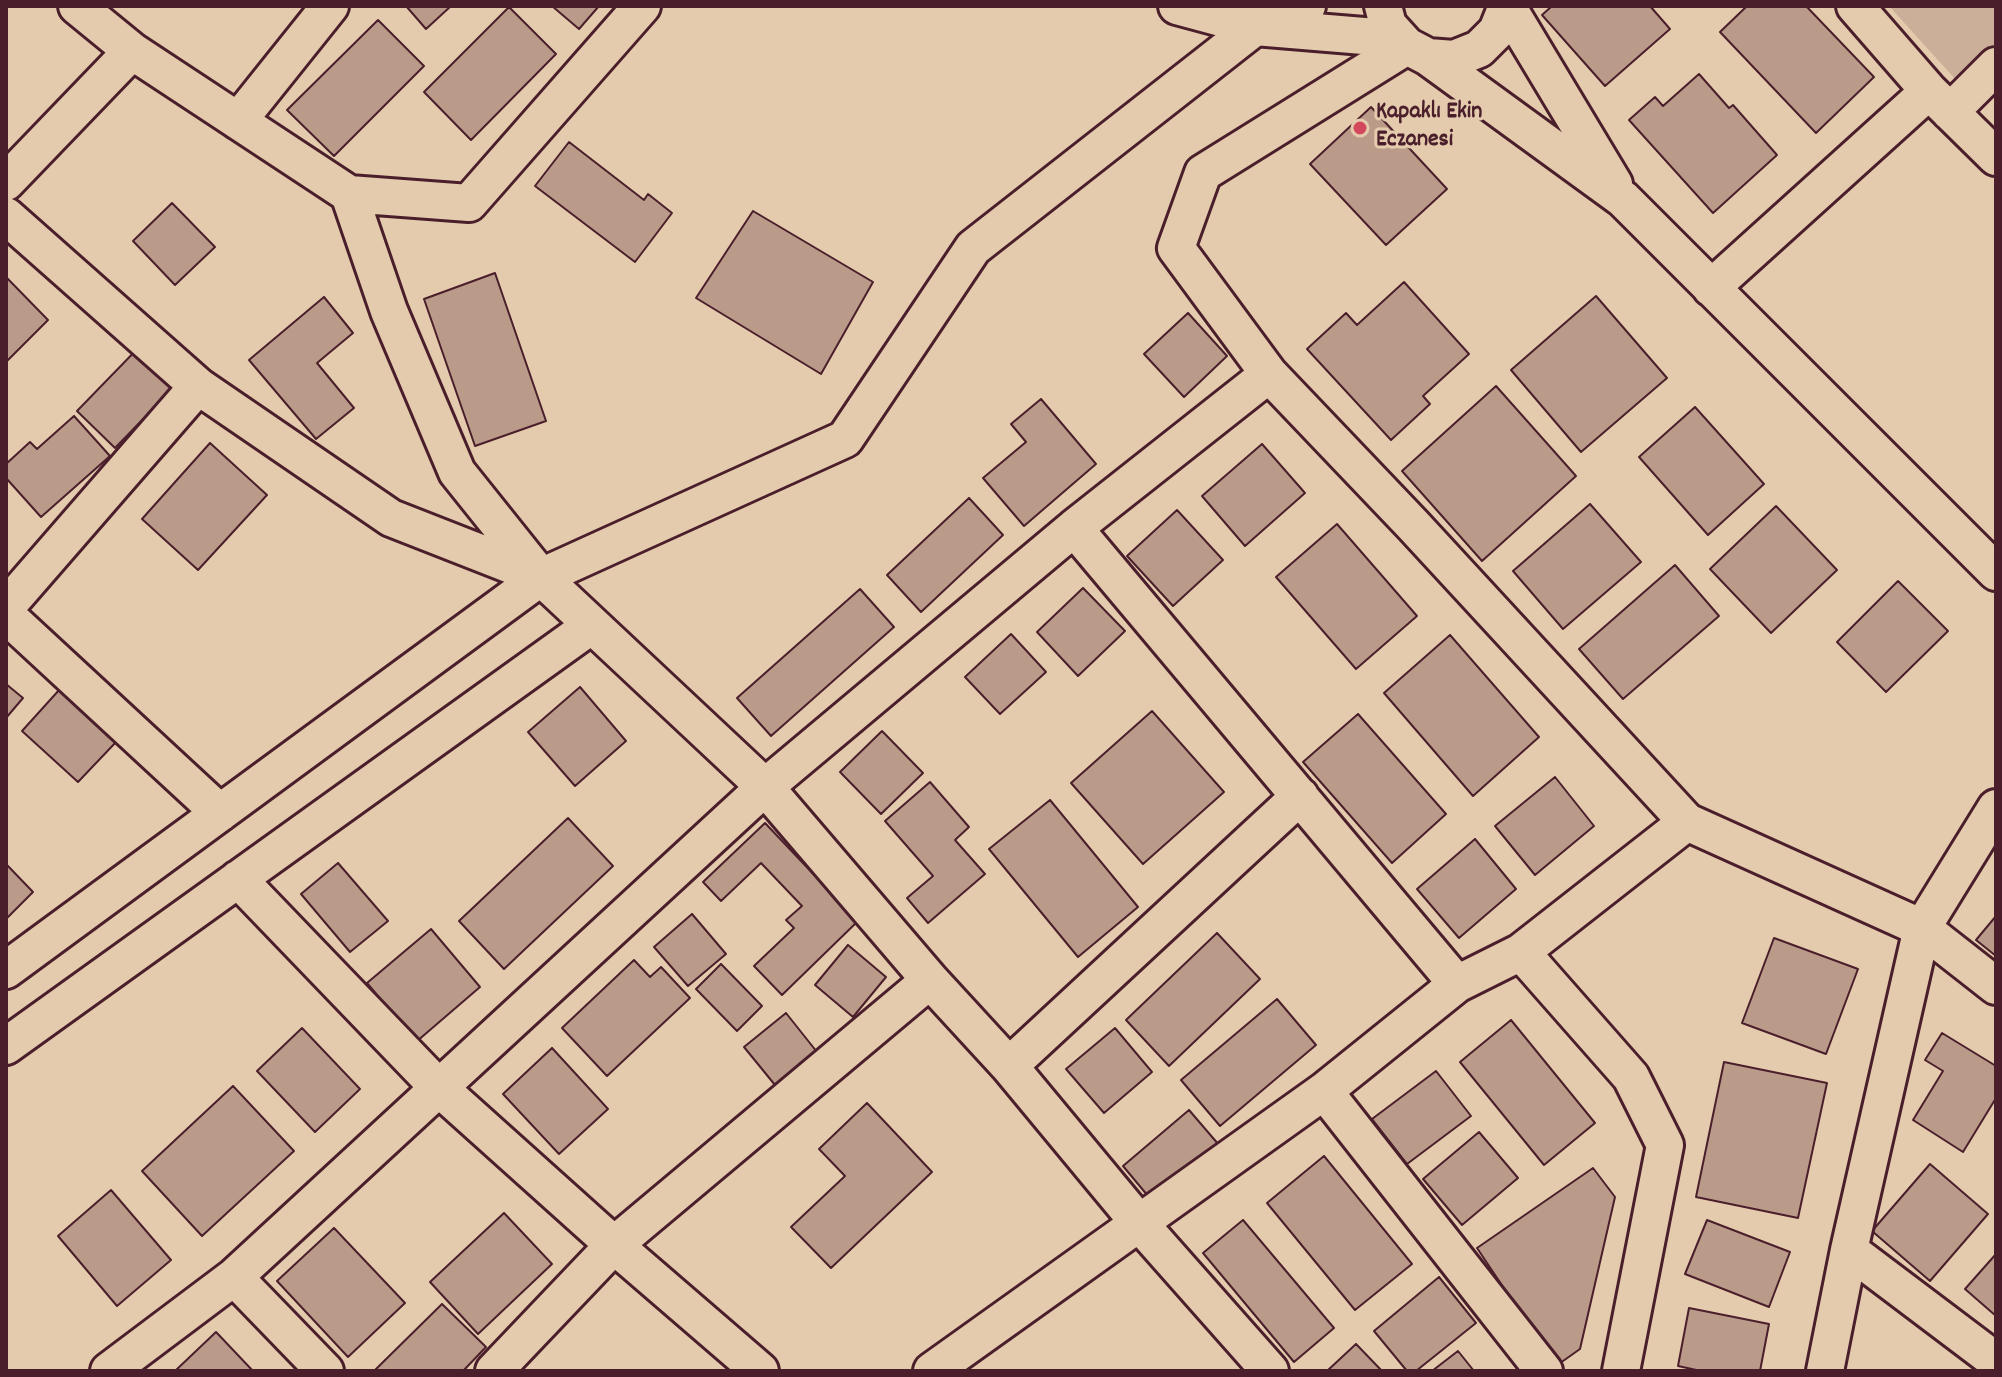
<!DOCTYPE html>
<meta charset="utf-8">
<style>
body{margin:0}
#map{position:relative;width:2002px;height:1377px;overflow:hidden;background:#e5cbad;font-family:Dekko,sans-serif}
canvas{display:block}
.frame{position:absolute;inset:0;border:8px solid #4a1f2b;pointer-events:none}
</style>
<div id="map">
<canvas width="2002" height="1377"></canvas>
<div class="frame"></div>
</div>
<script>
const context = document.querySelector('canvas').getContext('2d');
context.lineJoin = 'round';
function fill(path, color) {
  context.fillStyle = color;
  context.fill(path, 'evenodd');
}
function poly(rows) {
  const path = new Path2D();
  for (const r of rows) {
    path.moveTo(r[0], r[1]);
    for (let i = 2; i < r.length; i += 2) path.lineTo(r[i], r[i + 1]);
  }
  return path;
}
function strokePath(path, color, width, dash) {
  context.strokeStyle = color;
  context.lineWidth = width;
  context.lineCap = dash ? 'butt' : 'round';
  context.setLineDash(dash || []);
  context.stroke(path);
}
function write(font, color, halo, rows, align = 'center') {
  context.font = font + ' Dekko,sans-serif';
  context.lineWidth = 6;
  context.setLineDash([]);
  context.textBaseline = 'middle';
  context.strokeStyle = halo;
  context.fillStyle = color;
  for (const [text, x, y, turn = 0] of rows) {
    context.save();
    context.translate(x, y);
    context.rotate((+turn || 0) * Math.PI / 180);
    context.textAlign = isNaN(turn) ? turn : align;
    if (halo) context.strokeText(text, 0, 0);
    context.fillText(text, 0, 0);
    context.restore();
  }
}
const green = poly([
 [1889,6,1996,6,1996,44,1956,80]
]);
const building = poly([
 [406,6,451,6,426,29,406,6],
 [552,6,599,6,579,29,552,6],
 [1552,6,1650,6,1670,29,1605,86,1542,15,1552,6],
 [1747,6,1806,6,1874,77,1816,133,1720,32,1747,6],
 [509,7,556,54,471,140,424,92,509,7],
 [378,20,424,66,334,156,287,110,378,20],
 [1699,74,1729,108,1733,105,1777,155,1713,213,1629,120,1655,97,1663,106,1699,74],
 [1371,107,1447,189,1386,245,1310,164,1371,107],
 [569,142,644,200,648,194,672,213,635,262,535,186,569,142],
 [172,203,215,247,175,285,133,241,172,203],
 [753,211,873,282,821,374,696,298,753,211],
 [495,273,546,421,475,446,424,299,495,273],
 [6,277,48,320,6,362,6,277],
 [1404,282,1469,354,1423,396,1430,404,1391,440,1307,349,1346,313,1357,325,1404,282],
 [1596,296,1667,378,1581,452,1511,370,1596,296],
 [324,297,353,333,317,363,354,408,316,439,249,360,324,297],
 [1188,313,1227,356,1184,397,1144,354,1188,313],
 [144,342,182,379,115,448,77,411,144,342],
 [1496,386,1576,476,1482,561,1402,471,1496,386],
 [1041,399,1096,464,1024,526,983,478,1026,442,1011,424,1041,399],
 [1695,407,1764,484,1708,535,1639,457,1695,407],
 [74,416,110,456,41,517,6,478,6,464,30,442,37,449,74,416],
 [210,443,267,495,198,570,142,519,210,443],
 [1262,444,1305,493,1245,546,1202,496,1262,444],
 [969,498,1003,535,921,612,887,575,969,498],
 [1590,504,1641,562,1563,629,1513,571,1590,504],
 [1776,506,1837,570,1771,633,1710,569,1776,506],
 [1177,510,1223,560,1173,606,1127,556,1177,510],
 [1337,524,1417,616,1356,669,1276,577,1337,524],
 [1675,565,1719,616,1623,699,1579,649,1675,565],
 [1898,581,1948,631,1886,692,1837,642,1898,581],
 [1083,588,1125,631,1078,676,1037,632,1083,588],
 [860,589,894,627,771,736,737,698,860,589],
 [1011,634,1046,672,1000,714,965,677,1011,634],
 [1450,635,1539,737,1473,796,1384,693,1450,635],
 [6,684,23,698,6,718,6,684],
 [580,687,626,741,575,786,528,732,580,687],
 [60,689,117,741,78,782,22,731,60,689],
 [1152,711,1224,792,1143,864,1071,783,1152,711],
 [1358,714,1446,814,1392,863,1303,762,1358,714],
 [882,731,923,773,881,814,840,772,882,731],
 [1555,777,1594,826,1535,875,1495,826,1555,777],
 [930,782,969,827,955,840,985,874,928,923,907,898,933,876,885,821,930,782],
 [1050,800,1138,907,1078,957,989,849,1050,800],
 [568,818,613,866,504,969,459,921,568,818],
 [765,823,858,921,782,995,754,966,794,928,786,920,802,906,761,863,721,901,703,882,765,823],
 [1475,839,1516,889,1459,938,1417,889,1475,839],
 [338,863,388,921,350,952,301,894,338,863],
 [6,864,33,892,6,919,6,864],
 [692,914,726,954,688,986,654,947,692,914],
 [1996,916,1996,956,1976,940,1996,916],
 [431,929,480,987,416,1042,367,983,431,929],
 [1217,933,1260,979,1169,1066,1126,1020,1217,933],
 [1774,938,1858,969,1826,1054,1742,1023,1774,938],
 [848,945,886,977,853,1017,815,985,848,945],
 [634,960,650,977,661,967,690,998,607,1076,562,1028,634,960],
 [721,964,762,1006,737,1031,696,989,721,964],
 [1277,999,1316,1045,1220,1126,1181,1080,1277,999],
 [786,1013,817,1052,775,1085,744,1047,786,1013],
 [1511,1020,1595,1123,1544,1165,1460,1062,1511,1020],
 [302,1028,360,1089,315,1132,257,1071,302,1028],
 [1115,1028,1152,1072,1104,1113,1066,1069,1115,1028],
 [1942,1033,1996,1066,1996,1098,1963,1152,1913,1120,1943,1071,1925,1060,1942,1033],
 [552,1048,608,1109,559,1154,503,1094,552,1048],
 [1724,1062,1827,1083,1798,1218,1696,1197,1724,1062],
 [1436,1071,1471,1116,1407,1164,1372,1119,1436,1071],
 [233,1086,294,1151,202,1236,142,1171,233,1086],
 [867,1103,932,1172,831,1268,791,1227,845,1176,819,1149,867,1103],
 [1189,1110,1225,1152,1158,1208,1123,1166,1189,1110],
 [1479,1132,1518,1178,1462,1225,1423,1179,1479,1132],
 [1324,1156,1412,1264,1355,1310,1267,1203,1324,1156],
 [1930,1164,1988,1214,1930,1281,1872,1231,1930,1164],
 [1593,1168,1615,1197,1580,1349,1556,1366,1477,1248,1593,1168],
 [111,1190,171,1260,117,1306,58,1236,111,1190],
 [504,1213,552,1264,478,1334,430,1282,504,1213],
 [1243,1220,1334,1328,1294,1362,1203,1253,1243,1220],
 [1707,1220,1790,1252,1769,1307,1685,1274,1707,1220],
 [334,1228,405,1303,348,1357,277,1281,334,1228],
 [1996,1254,1996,1316,1965,1289,1996,1254],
 [1439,1277,1476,1323,1416,1371,1407,1371,1374,1331,1439,1277],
 [442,1304,486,1347,463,1371,374,1371,442,1304],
 [1689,1308,1769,1324,1760,1371,1701,1371,1678,1366,1689,1308],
 [216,1332,253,1371,175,1371,216,1332],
 [1356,1344,1382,1371,1327,1371,1356,1344],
 [1458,1351,1474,1371,1432,1371,1458,1351]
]);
const minor = poly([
 [77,6,132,51,349,194,389,311,457,472,541,577,765,787,930,980,1009,1066,1140,1224,1270,1371],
 [1177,6,1255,27,1400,39],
 [1383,6,1388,25,1407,46,1428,57,1454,59,1479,49,1497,31,1507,6],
 [1507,6,1614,184],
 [1855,6,1929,91,1996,157],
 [1407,46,1203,173,1176,248,1269,374,1413,525,1687,822,1922,928,1996,986],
 [1428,57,1623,199,1996,572],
 [1950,112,1996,66],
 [238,121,330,6],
 [6,182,132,51],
 [349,194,469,203,642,6],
 [6,216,198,386,391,518,539,576],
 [1711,288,1929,91],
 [1074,528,1457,984],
 [6,607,198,386],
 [6,615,220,813],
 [238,879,438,1087,614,1245,760,1371],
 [1521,952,1631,1077,1665,1145,1621,1371],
 [6,970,541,577,845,439,973,248,1255,27,1307,6],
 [6,1046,592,625],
 [1009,1066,1300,796],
 [1324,1091,1544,1371],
 [1849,1250,1996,1361],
 [234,1277,325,1371],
 [109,1371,234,1277,765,787,1074,528,1269,374],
 [494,1371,614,1245,930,980],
 [932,1371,1324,1091,1457,984,1521,952,1687,822],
 [1825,1371,1849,1250,1922,928,1996,808]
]);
const markers = [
 [1360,128,8,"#d1495b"]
];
const poiNames = [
 ["Kapaklı Ekin",1376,114],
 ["Eczanesi",1376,142]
];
fill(green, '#ccaf98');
fill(building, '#ba9b89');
strokePath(building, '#4a1f2b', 2);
strokePath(minor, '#4a1f2b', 42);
strokePath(minor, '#e5cbad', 36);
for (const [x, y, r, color] of markers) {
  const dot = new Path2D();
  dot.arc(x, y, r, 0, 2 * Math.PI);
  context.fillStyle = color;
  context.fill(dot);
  strokePath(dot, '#e5cbad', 3);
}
write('bold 24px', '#4a1f2b', '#e5cbad', poiNames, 'left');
</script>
